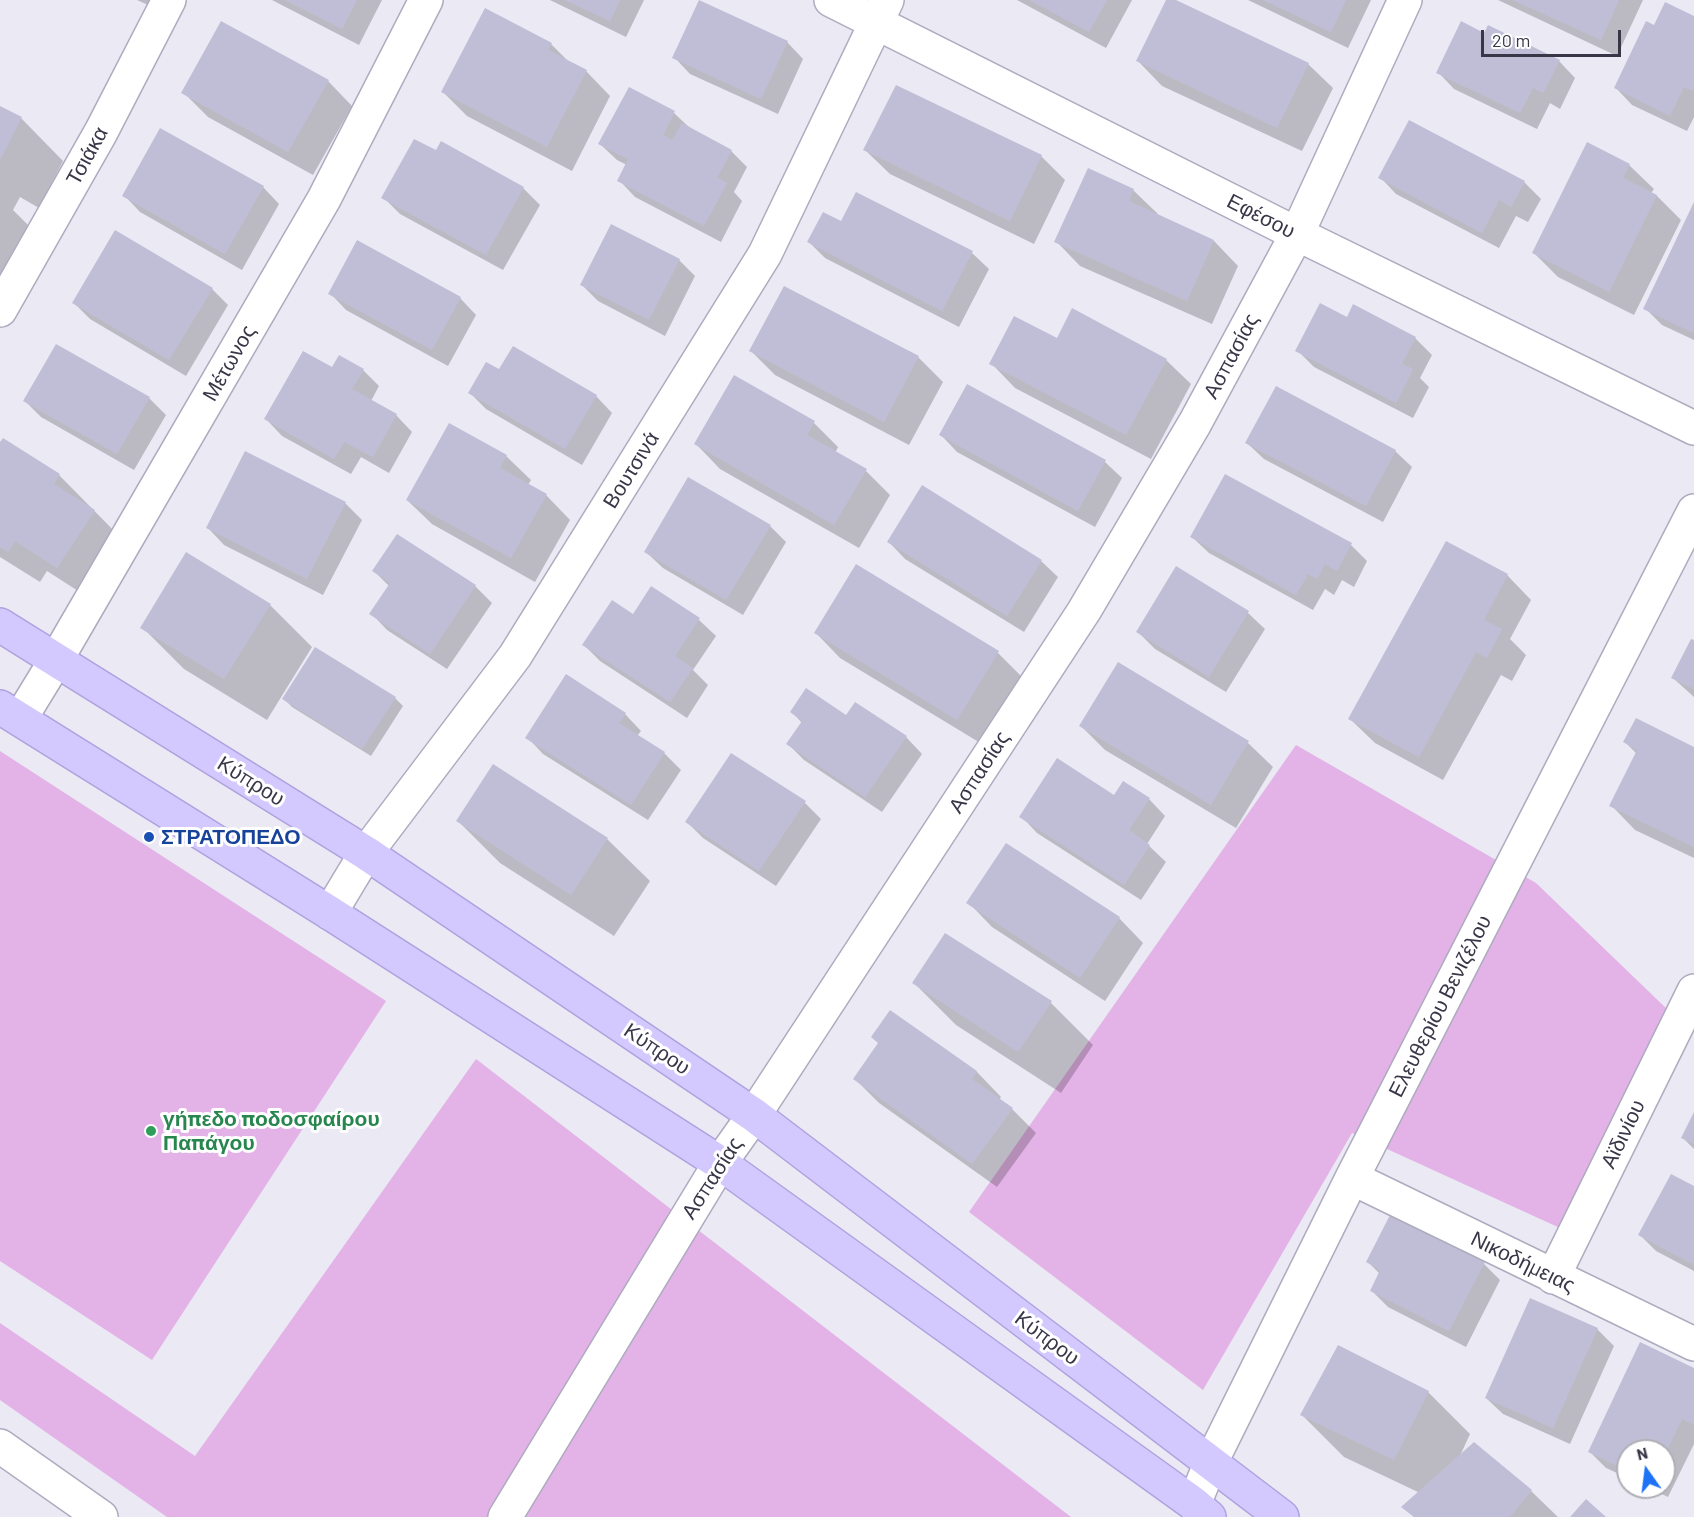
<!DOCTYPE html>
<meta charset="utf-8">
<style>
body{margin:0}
#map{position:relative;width:1694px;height:1517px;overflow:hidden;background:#eae9f4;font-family:Barlow,sans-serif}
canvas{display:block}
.north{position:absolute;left:1616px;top:1439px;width:60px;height:60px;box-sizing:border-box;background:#fff;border:2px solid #afafb6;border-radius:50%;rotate:346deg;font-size:16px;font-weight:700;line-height:24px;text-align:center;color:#383748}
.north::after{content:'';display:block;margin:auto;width:21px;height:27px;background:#1d72f6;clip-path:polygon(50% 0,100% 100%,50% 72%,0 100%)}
.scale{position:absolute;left:1481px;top:30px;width:140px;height:27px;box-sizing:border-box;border:3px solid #383748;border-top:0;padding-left:8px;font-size:18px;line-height:21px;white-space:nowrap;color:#383748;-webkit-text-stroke:4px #fff;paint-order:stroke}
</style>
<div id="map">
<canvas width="1694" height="1517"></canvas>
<div class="north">N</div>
<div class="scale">20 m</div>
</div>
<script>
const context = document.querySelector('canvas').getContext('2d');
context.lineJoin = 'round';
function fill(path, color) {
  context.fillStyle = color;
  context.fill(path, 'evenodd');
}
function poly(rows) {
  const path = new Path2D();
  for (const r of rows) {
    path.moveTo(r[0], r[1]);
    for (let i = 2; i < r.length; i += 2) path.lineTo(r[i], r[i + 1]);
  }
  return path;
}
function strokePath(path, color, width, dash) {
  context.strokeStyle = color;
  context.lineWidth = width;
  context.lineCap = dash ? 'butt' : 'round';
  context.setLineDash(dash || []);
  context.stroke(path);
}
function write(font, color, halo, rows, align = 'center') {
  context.font = font + ' Barlow,sans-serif';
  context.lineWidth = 6;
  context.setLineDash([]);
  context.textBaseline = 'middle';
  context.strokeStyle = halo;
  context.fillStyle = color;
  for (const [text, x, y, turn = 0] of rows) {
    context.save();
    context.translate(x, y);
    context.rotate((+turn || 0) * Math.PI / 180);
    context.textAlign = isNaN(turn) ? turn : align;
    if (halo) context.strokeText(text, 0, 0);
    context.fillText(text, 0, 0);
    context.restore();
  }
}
const green = poly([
 [1296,745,1536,883,1669,1011,1560,1228,1352,1133,1203,1390,969,1212],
 [0,751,386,1001,152,1360,0,1261],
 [476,1059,1071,1517,167,1517,0,1400,0,1323,195,1456]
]);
const shadow = poly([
 [137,0,150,0,148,5],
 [272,0,382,0,359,45],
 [550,0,644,0,626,37],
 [1017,0,1132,0,1106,48],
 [1167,0,1173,0,1308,64,1333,88,1302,151,1162,86,1138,61],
 [1248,0,1371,0,1348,48],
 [1498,0,1643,0,1617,56],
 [1694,17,1694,117,1687,131,1632,105,1616,88,1654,27],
 [787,42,803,59,778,114,690,74,674,57],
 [551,44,570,63,586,71,610,96,572,171,467,116,443,92],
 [1559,61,1575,78,1560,109,1550,103,1537,129,1454,89,1438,72],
 [328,81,352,106,313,175,208,117,183,92],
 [629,89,674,113,691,129,731,151,747,167,734,192,742,201,721,242,635,197,619,180,627,165,617,160,600,144],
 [0,108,21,118,63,161,39,208,20,197,13,210,39,236,0,311],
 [1409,122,1524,182,1541,199,1528,222,1516,216,1499,248,1396,194,1380,177],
 [865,150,1041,156,1065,180,1034,244,890,174],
 [1629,165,1654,189,1651,193,1657,196,1681,220,1634,315,1558,277,1534,253],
 [263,187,279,204,242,270,140,212,124,195],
 [523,188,540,205,503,270,400,214,383,197],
 [1133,190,1158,214,1157,216,1214,241,1238,266,1212,324,1080,266,1056,241],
 [1694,206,1694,340,1662,325,1645,308],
 [842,223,972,253,989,269,959,327,825,258,809,242],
 [679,260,695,276,665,336,598,301,581,284],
 [212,289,228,305,186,376,90,319,74,303],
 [330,293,460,298,476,315,448,366,346,310],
 [1354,306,1415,338,1432,355,1420,378,1429,387,1413,418,1314,367,1297,350,1347,319],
 [1057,340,1166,360,1191,384,1151,459,1015,388,991,363],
 [751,351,918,357,943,382,909,445,775,375],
 [333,369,363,370,379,386,371,401,396,415,412,432,389,473,361,457,351,474,282,436,266,419],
 [500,372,596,396,612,413,582,465,486,409,469,392],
 [967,386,1105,462,1122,478,1095,527,957,452,941,435],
 [149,398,166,415,134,470,41,417,25,401],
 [814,423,838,447,835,453,866,471,890,495,859,548,720,469,696,444],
 [1247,443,1395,451,1412,467,1383,522,1264,459],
 [0,445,59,475,125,542,89,598,47,571,40,582,0,557],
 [245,453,345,503,362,520,323,595,224,545,208,528],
 [506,456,531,480,528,485,546,495,570,520,535,582,432,524,407,500],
 [770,526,786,542,743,615,663,568,646,552],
 [398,536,475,586,492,603,447,669,387,630,371,613,389,586,374,571],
 [1192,537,1351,545,1367,561,1354,587,1342,580,1334,595,1325,589,1313,610,1209,553],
 [889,542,1041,561,1058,577,1024,632,905,559],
 [856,567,998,653,1022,677,982,744,840,658,816,633],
 [1177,568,1248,613,1265,629,1226,692,1155,649,1138,632],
 [1507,575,1531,600,1510,639,1526,655,1512,681,1501,675,1443,780,1375,743,1350,719],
 [652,588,699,620,716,636,693,670,708,685,687,718,600,661,584,645,633,616],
 [270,605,312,647,267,720,184,669,142,627],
 [1694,642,1694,697,1673,678],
 [1118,664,1248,743,1273,767,1236,828,1105,750,1081,726],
 [395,698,403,706,371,756,292,707,284,699],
 [792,712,847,717,906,737,922,754,882,812,804,760,788,744,802,723],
 [625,714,641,731,637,736,664,753,681,770,648,820,543,754,527,737],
 [1625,742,1694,748,1694,858,1635,830,1611,805,1637,754],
 [494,766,607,839,650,881,614,936,500,863,458,821],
 [1115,797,1149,799,1165,816,1147,844,1166,862,1141,900,1037,833,1021,816],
 [805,803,821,819,776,886,703,838,687,822],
 [968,902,1119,918,1143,943,1105,1001,992,927],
 [946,935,1051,1003,1093,1045,1061,1093,956,1025,914,983],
 [891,1012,977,1072,1001,1097,999,1100,1012,1109,1036,1133,997,1187,879,1103,855,1079,880,1044],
 [1694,1115,1694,1149,1683,1138],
 [1694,1188,1694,1271,1656,1251,1639,1234],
 [1368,1262,1484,1264,1500,1280,1466,1347,1388,1307,1372,1291,1380,1274],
 [1597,1329,1614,1346,1570,1444,1503,1414,1486,1398],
 [1694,1370,1694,1444,1668,1497,1647,1487,1664,1487,1664,1451,1628,1451,1628,1478,1606,1468,1589,1451],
 [1428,1392,1470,1434,1459,1458,1531,1491,1558,1517,1414,1517,1404,1507,1420,1493,1344,1457,1302,1415]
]);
const building = poly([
 [285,0,357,0,342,29],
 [565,0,620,0,610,21],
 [699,0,788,41,761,99,672,58],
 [1029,0,1107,0,1089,32],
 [1166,0,1176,0,1309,63,1277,128,1136,61],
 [1263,0,1346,0,1331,32],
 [1513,0,1619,0,1601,40],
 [1665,2,1694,16,1694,91,1684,87,1670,116,1614,88,1646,21,1654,25],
 [485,8,552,43,548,50,587,70,547,147,441,92],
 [221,21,329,80,288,152,181,93],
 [1461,21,1484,33,1488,25,1560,60,1543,93,1533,88,1520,113,1436,73],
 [896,85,1042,155,1010,221,863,150],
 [629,87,675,111,663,135,672,140,682,123,732,150,717,178,727,183,704,226,617,181,628,159,598,144],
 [0,106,22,117,0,160],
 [1409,120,1525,181,1511,207,1499,200,1482,233,1378,178],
 [160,128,264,186,225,254,122,196],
 [414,139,436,150,441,141,524,187,486,255,381,198],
 [1587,142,1630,164,1623,178,1657,195,1609,292,1532,253],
 [1088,168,1134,189,1129,201,1214,240,1187,301,1054,242],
 [856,192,973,251,942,311,807,242,823,212,841,221],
 [1694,202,1694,333,1643,309],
 [611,224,680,259,649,320,580,285],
 [115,230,213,288,169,360,72,303],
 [357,240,461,297,432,350,328,294],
 [784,286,919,356,884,422,749,351],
 [1320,303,1347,317,1353,304,1416,337,1402,364,1413,369,1396,403,1295,351],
 [1072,308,1167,359,1126,435,989,364,1014,316,1057,338],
 [56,344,150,397,117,454,23,401],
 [513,346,597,395,565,449,468,393,486,362,499,369],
 [303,351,332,367,339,355,364,369,352,389,397,414,373,457,344,442,334,459,264,419],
 [734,375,815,421,807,435,867,469,834,525,694,444],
 [967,384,1106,460,1078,511,939,435],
 [1276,386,1396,450,1366,506,1245,443],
 [449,423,507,455,500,468,547,494,511,558,406,500],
 [3,438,60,474,54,484,95,510,57,568,15,541,8,552,0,547,0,442],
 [245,451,346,502,307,579,206,528],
 [1225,474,1352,543,1337,571,1325,564,1317,579,1308,574,1296,595,1190,537],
 [688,477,771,525,726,600,644,552],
 [922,485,1042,560,1007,616,887,542],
 [397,534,476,585,430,654,369,614,390,583,372,571],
 [1446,541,1508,574,1484,620,1502,629,1487,658,1476,652,1419,757,1348,719],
 [186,552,271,604,224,679,140,628],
 [856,564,999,651,957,720,814,633],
 [1176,566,1249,611,1209,677,1136,632],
 [651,586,700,618,675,656,693,668,670,702,582,645,612,600,633,614],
 [1691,639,1694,640,1694,689,1671,678],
 [315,647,396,697,362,749,282,699],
 [1118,662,1249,741,1211,805,1079,726],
 [566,674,626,713,619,723,665,752,631,805,525,738],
 [806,688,846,715,855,702,907,736,865,797,786,744,802,721,790,712],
 [1636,718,1694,747,1694,847,1609,806,1637,750,1623,742],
 [731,753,806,801,759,871,685,822],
 [1057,758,1114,795,1123,781,1150,798,1129,830,1150,845,1124,885,1019,817],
 [493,764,608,838,571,895,456,821],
 [1006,843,1120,917,1080,978,966,903],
 [945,933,1052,1001,1018,1052,912,983],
 [890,1010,977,1071,972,1079,1013,1108,972,1164,853,1079,878,1043,871,1037],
 [1694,1112,1694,1144,1681,1138],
 [1671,1174,1694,1186,1694,1265,1638,1235],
 [1390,1215,1485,1262,1449,1331,1370,1291,1380,1270,1366,1262],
 [1530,1298,1598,1328,1553,1428,1485,1398],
 [1640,1342,1694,1368,1694,1425,1682,1419,1664,1456,1664,1451,1628,1451,1628,1471,1588,1452],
 [1338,1345,1429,1391,1394,1460,1300,1415],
 [1474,1442,1532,1490,1510,1517,1414,1517,1401,1507],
 [1586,1499,1606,1517,1570,1517]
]);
const street = poly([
 [831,0,1297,234,1694,428],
 [0,310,101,132,169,0],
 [20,719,56,660,324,199,426,0],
 [330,913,366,853,515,656,765,254,887,0],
 [1352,1178,1694,1344],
 [1553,1277,1694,991],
 [0,1446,101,1517],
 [1194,1504,1211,1462,1352,1178,1694,511],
 [505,1517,720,1163,754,1115,1084,611,1195,423,1297,234,1405,0]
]);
const secondary = poly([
 [0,625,366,853,754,1115,1282,1517],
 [0,707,330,913,720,1163,1194,1504,1209,1517]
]);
const markers = [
 [149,837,6,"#1a4fb4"],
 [151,1131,6,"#2e9e5b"]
];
const streetNames = [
 ["Τσιάκα",87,156,-61],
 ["Εφέσου",1261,216,27],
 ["Ασπασίας",1231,356,-62],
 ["Μέτωνος",229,363,-60],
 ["Βουτσινά",631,470,-58],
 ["Ασπασίας",979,772,-57],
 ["Κύπρου",251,781,32],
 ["Ελευθερίου Βενιζέλου",1440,1006,-63],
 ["Κύπρου",657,1049,34],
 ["Αϊδινίου",1623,1134,-64],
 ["Ασπασίας",712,1178,-57],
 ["Νικοδήμειας",1523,1262,26],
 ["Κύπρου",1047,1338,37]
];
const transitNames = [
 ["ΣΤΡΑΤΟΠΕΔΟ",161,837]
];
const leisureNames = [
 ["γήπεδο ποδοσφαίρου",163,1119],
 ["Παπάγου",163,1143]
];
fill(green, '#e3b2e7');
fill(shadow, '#0003');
fill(building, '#c0bed6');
strokePath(street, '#aeabbf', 36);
strokePath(secondary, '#aea2df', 36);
strokePath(street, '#fff', 33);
strokePath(secondary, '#d4c9fe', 33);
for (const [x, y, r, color] of markers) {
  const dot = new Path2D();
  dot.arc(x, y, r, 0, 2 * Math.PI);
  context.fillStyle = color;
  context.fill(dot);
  strokePath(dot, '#fff', 2);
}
write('21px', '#383748', '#fff', streetNames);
write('bold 21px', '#164399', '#fff', transitNames, 'left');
write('bold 21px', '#27864d', '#fff', leisureNames, 'left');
</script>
